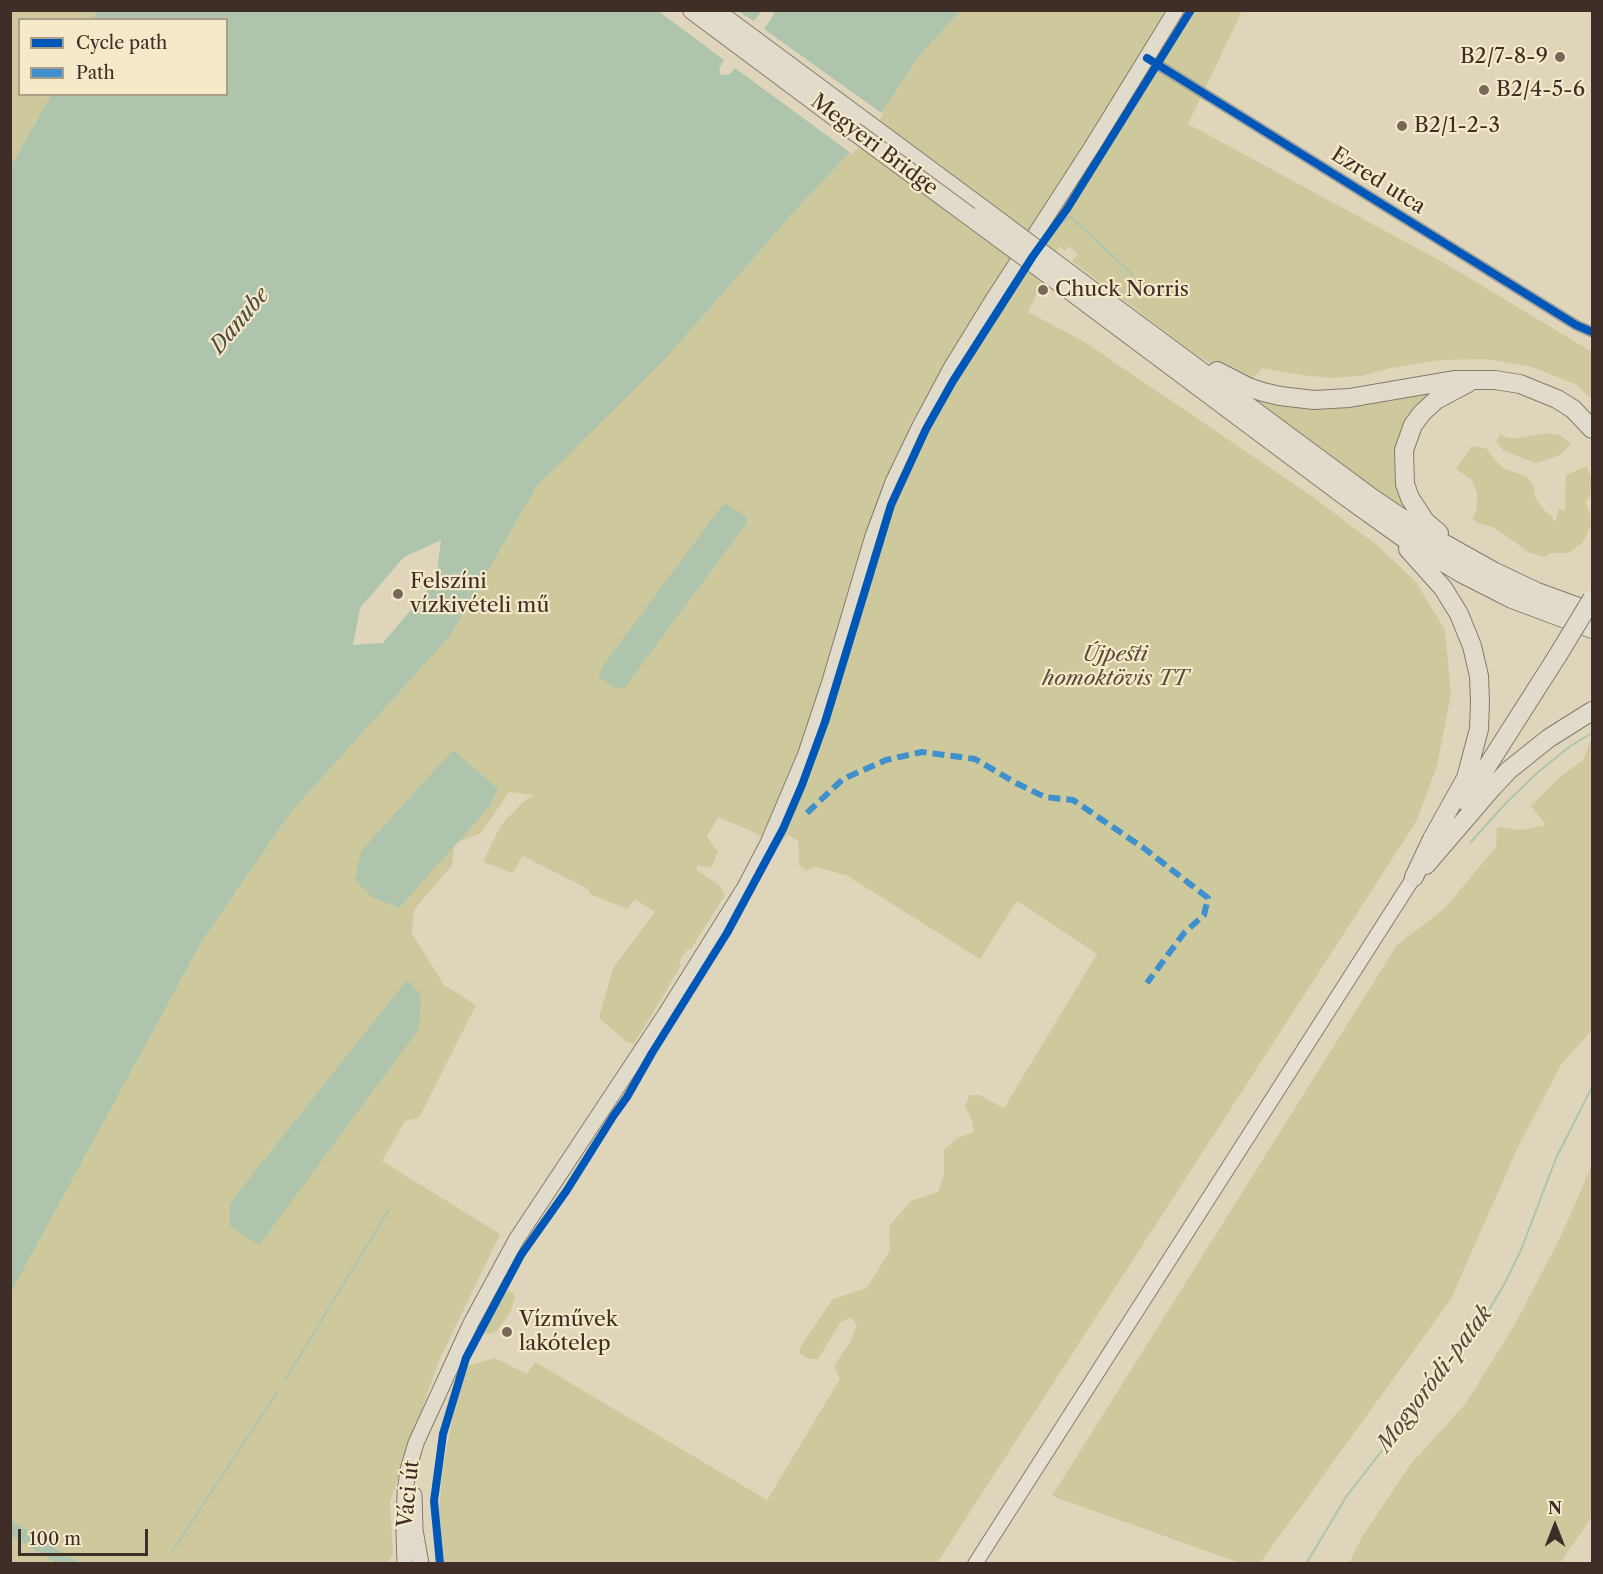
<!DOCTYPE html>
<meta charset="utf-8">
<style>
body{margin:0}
#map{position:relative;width:1603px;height:1574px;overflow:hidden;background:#dfd5ba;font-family:"Libre Caslon Text",serif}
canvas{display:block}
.frame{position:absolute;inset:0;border:12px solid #3e2e27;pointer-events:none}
.legend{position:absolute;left:18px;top:18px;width:210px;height:78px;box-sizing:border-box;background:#f4e9c8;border:2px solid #ab9e88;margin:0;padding:8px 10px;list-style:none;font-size:18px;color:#3e2e27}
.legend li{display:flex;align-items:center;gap:12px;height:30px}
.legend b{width:30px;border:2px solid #ab9e88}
.north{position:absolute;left:1525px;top:1496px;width:60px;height:60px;-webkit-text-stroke:4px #f4e9c8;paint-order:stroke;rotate:0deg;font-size:16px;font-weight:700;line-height:24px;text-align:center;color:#3e2e27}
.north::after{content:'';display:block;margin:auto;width:21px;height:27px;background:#3e2e27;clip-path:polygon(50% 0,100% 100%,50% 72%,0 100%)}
.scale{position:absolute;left:18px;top:1529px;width:130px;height:27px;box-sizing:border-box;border:3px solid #3e2e27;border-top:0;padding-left:8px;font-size:18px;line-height:21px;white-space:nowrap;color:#3e2e27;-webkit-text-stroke:4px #f4e9c8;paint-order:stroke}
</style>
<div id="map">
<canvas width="1603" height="1574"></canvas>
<div class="frame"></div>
<ul class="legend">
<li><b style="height:8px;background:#0057b8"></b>Cycle path</li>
<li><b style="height:8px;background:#3f90cc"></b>Path</li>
</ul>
<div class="north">N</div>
<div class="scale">100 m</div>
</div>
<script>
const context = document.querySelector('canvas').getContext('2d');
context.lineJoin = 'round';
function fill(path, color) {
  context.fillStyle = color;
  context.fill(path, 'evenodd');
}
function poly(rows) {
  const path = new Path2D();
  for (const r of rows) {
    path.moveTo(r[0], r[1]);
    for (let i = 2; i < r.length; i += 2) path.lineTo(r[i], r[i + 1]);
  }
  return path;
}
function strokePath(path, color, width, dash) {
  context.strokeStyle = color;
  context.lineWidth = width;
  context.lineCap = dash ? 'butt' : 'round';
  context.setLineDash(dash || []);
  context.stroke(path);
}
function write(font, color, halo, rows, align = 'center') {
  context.font = font + ' "Libre Caslon Text",serif';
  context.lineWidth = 4.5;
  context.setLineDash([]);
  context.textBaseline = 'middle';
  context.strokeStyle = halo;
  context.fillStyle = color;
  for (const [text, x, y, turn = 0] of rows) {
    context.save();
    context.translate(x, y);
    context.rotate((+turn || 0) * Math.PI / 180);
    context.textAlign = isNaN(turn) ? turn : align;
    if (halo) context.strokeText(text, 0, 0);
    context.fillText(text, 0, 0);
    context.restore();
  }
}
const green = poly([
 [11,11,98,11,92,19,20,20,20,94,51,95,11,166],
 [960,11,1242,11,1188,124,1448,265,1592,352,1592,399,1575,384,1532,367,1485,359,1442,360,1390,368,1361,376,1332,378,1301,375,1262,368,1248,384,1223,372,1191,351,1072,261,1078,254,1069,246,1065,251,1059,246,1028,312,1083,341,1313,497,1378,546,1416,582,1445,630,1451,694,1437,766,1416,822,937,1563,443,1563,439,1509,443,1466,453,1416,467,1366,495,1358,527,1374,535,1362,767,1500,840,1379,834,1366,851,1341,857,1325,850,1317,840,1323,818,1359,809,1359,799,1353,802,1344,833,1299,867,1288,890,1250,889,1226,911,1201,938,1192,944,1174,944,1150,957,1138,974,1132,972,1120,965,1106,970,1095,979,1095,1004,1108,1097,954,1017,901,980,959,846,875,815,867,807,871,799,865,798,840,787,835,778,846,751,831,718,817,707,837,718,852,711,868,698,865,696,870,719,885,725,895,691,949,687,950,679,961,681,966,634,1044,625,1041,599,1018,613,968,655,912,635,899,627,909,590,894,588,889,523,856,512,873,483,862,501,825,522,803,533,795,509,792,481,833,455,843,452,865,414,910,412,934,444,985,476,1005,419,1118,405,1121,382,1161,500,1234,438,1363,390,1502,393,1554,388,1563,80,1563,11,1520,10,1292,202,941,291,812,450,636,537,486,666,358,803,202,868,133,917,59],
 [1442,389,1396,468,1400,498,1408,512,1407,514,1249,397],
 [1547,433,1560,435,1571,444,1560,455,1536,463,1504,451,1496,442,1500,434,1508,438,1517,438],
 [1472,446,1486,448,1495,460,1505,469,1526,476,1533,485,1535,497,1544,510,1552,516,1555,523,1559,508,1565,511,1566,475,1587,466,1592,480,1590,496,1585,503,1590,513,1591,526,1583,542,1569,553,1550,553,1545,557,1530,553,1493,527,1477,523,1472,518,1477,509,1477,493,1472,480,1456,469],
 [1592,737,1592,1030,1561,1065,1517,1149,1451,1299,1260,1563,1240,1563,1052,1496,1397,945,1444,909,1496,847,1497,827,1521,830,1546,825,1531,806,1560,777,1583,760],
 [1592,1165,1592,1517,1560,1563,1349,1563,1362,1537,1410,1465,1466,1403,1514,1326,1560,1238],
 [506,1289,514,1294,515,1297,511,1311,497,1331,488,1334,482,1332],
 [11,1536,56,1563,11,1563]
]);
const water = poly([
 [98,11,960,11,917,59,868,133,803,202,666,358,537,486,450,636,291,812,202,941,11,1292,11,166,51,95,226,94,226,20,92,19],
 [441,540,436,580,383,643,353,645,360,608,404,557],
 [726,504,747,517,746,524,625,687,615,688,599,677,602,667,722,506],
 [453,750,498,789,489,807,399,908,372,897,355,880,361,851],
 [407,980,421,995,419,1029,259,1245,230,1226,230,1203],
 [11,1520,80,1563,56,1563,11,1536]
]);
const pier = poly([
 [658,11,738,11,754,21,762,11,774,11,773,16,764,29,883,114,871,135,852,154,735,68,730,74,721,75,719,69,724,60]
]);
const stream = poly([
 [1063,223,1069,217,1071,217,1133,275],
 [1471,842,1505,804,1537,773,1569,747,1592,733],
 [285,1380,388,1211],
 [173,1550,277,1393],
 [1306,1564,1346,1497,1485,1317,1506,1281,1521,1250,1556,1158,1592,1087]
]);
const street = poly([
 [1147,58,1576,325,1592,332]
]);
const secondary = poly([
 [975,1564,1414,877]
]);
const primary = poly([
 [414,1495,415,1530,421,1564],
 [405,1564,404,1529,405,1493,408,1470,416,1443,471,1323,516,1240,665,1015,745,887,768,843,805,756,830,681,873,536,893,482,920,426,951,368,994,298,1093,145,1176,10]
]);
const highway = poly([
 [692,10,854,131],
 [714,10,984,210],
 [1063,269,1372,498,1418,529,1495,572,1537,592,1592,612],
 [1056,280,1345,496,1405,539,1461,573,1512,599,1592,629],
 [1217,371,1248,387,1263,392,1280,396,1314,400,1349,398,1454,380,1495,380,1520,384,1557,399,1573,409,1592,429],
 [1439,533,1425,521,1410,498,1405,484,1404,450,1413,425,1422,413,1436,400,1468,383],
 [1408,549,1443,588,1459,614,1472,646,1479,676,1480,702,1479,729,1466,778,1432,839,1414,877],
 [1465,801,1558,655],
 [1426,865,1492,788,1509,770,1549,738,1592,711]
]);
const highwayBridge = poly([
 [854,131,1056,280],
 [984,210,1063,269],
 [1558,655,1592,599]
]);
const quiet = poly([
 [807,813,843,779,886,760,922,752,975,759,1016,783,1045,797,1073,800,1145,849,1208,898,1204,915,1184,933,1147,983]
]);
const cycleway = poly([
 [1147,58,1576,325,1592,332],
 [440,1564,434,1501,443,1434,466,1358,521,1255,567,1190,614,1115,627,1097,652,1053,727,933,783,829,802,785,825,722,891,505,926,429,953,381,1033,256,1067,209,1191,10]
]);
const markers = [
 [1560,57,6,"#76685a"],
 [1484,90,6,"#76685a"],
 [1402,126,6,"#76685a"],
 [1043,290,6,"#76685a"],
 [398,594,6,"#76685a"],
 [507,1332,6,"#76685a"]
];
const poiNames = [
 ["B2/7-8-9",1548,57,"right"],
 ["B2/4-5-6",1496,90],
 ["B2/1-2-3",1414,126],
 ["Chuck Norris",1055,290],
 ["Felszíni",410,582],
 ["vízkivételi mű",410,606],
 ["Vízművek",519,1320],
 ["lakótelep",519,1344]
];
const streetNames = [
 ["Megyeri Bridge",874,145,37],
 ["Ezred utca",1378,181,32],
 ["Váci út",409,1494,-84]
];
const parkNames = [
 ["Újpesti",1115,655],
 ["homoktövis TT",1115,679]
];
const waterNames = [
 ["Danube",240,321,-50],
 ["Mogyoródi-patak",1435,1379,-53]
];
fill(green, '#cec99c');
fill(water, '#aec4ad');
fill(pier, '#dfd5ba');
strokePath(stream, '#aec4ad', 2);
strokePath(street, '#999181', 11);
strokePath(secondary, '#837b6d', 16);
strokePath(primary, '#837b6d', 17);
strokePath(highway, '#837b6d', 20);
strokePath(street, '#e5e0d2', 9);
strokePath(secondary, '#e5e0d2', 14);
strokePath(primary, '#e0dbcb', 15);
strokePath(highway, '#e0dbcb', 18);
strokePath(highwayBridge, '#837b6d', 20, []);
strokePath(highwayBridge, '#e0dbcb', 18);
strokePath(quiet, '#3f90cc', 6, [12, 6]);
strokePath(cycleway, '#0057b8', 8);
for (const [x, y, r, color] of markers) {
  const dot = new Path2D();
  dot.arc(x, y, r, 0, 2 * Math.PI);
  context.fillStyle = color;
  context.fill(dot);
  strokePath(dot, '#f4e9c8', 2);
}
write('21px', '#3e2e27', '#f4e9c8', poiNames, 'left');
write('21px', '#3e2e27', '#f4e9c8', streetNames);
write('italic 21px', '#584b3a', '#f4e9c8', parkNames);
write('italic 22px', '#504a41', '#f4e9c8', waterNames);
</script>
